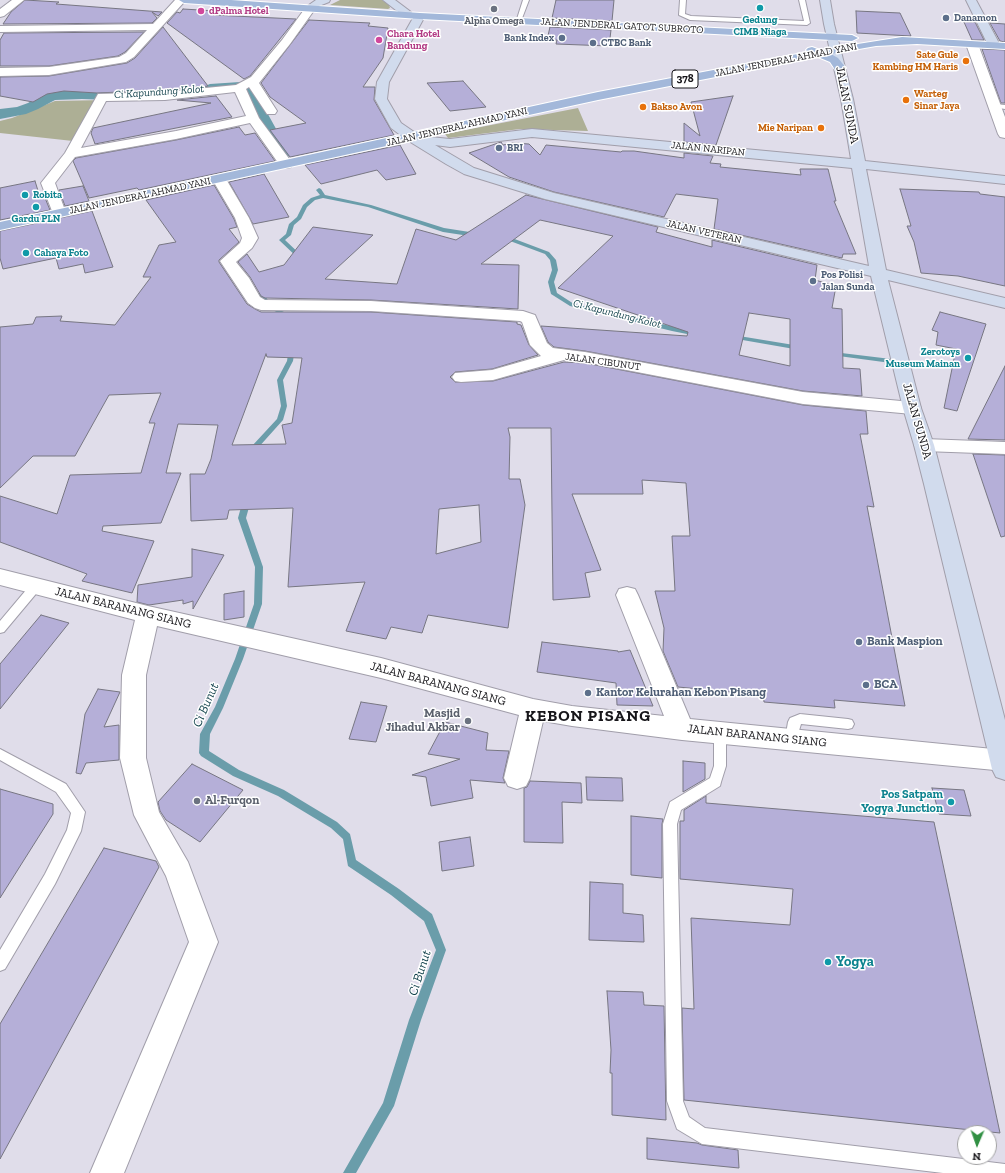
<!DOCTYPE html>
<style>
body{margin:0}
#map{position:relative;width:1005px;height:1173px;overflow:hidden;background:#e0ddea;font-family:"Zilla Slab",serif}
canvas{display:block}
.north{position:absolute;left:957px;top:1125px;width:40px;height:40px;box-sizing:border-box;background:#fff;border:1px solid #a2a2a3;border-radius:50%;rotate:182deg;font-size:11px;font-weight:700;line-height:16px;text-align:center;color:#17161a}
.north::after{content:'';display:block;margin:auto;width:14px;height:18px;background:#319043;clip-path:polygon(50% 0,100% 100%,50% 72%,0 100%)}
</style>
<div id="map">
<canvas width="1005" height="1173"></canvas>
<div class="north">N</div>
</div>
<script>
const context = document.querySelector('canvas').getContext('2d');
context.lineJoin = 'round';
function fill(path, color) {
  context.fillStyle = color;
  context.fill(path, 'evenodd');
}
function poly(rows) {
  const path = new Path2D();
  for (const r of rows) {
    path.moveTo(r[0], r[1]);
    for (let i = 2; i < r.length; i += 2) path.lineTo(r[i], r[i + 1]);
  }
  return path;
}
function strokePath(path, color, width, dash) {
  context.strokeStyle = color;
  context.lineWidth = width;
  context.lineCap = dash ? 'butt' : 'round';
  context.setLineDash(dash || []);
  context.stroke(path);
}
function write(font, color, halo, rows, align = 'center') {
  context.font = font + ' "Zilla Slab",serif';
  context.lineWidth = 3;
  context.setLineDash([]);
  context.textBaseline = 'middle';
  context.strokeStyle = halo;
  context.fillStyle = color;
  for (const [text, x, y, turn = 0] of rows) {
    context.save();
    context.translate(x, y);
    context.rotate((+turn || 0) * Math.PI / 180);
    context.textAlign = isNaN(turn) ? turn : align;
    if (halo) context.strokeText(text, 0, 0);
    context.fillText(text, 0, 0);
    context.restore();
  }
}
const green = poly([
 [340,0,382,0,389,5,390,8,388,9,330,5],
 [106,100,82,142,0,133,0,121,12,118,55,101],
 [578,108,588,131,520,129,448,138,445,134]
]);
const stream = poly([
 [319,188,321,189,325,195,371,205,444,228,476,233,479,235,476,237,443,232,368,207,323,198,315,200,307,207,301,219,294,225,291,235,285,240,304,258,299,259,279,240,286,234,289,224,297,217,303,205,311,198,320,195,316,190,319,188],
 [504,235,549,252,556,260,558,270,554,282,557,293,574,304,697,332,700,334,697,336,672,331,570,306,551,294,548,282,552,270,550,260,545,254,502,238,501,237,504,235],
 [265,287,268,289,264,294,271,305,284,312,290,318,290,320,286,320,280,314,267,307,258,294,263,288,265,287],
 [733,335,800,346,803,348,800,350,731,338,731,336,733,335],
 [292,346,295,348,293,361,283,380,287,406,283,420,257,449,254,455,250,455,248,453,252,446,277,419,281,406,277,380,287,361,289,348,292,346],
 [833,352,891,359,894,361,891,363,831,355,831,353,833,352],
 [247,497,251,500,246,518,263,567,262,604,243,659,223,708,210,734,209,751,239,770,284,790,337,822,350,834,356,860,399,889,432,914,446,950,421,1020,394,1106,356,1173,343,1173,383,1103,409,1020,436,950,424,921,391,895,348,866,343,839,331,828,278,796,233,776,201,756,199,753,200,734,215,707,235,659,254,604,255,567,238,518,243,500,247,497]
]);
const canal = poly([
 [240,82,252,84,254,87,259,98,280,136,293,152,291,156,285,157,279,156,267,141,241,91,210,94,205,92,202,89,205,86,210,84,240,82],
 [82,89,134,91,139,93,142,96,139,99,134,101,82,99,55,100,38,109,26,114,0,119,0,109,17,107,28,103,42,94,55,90,82,89]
]);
const building = poly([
 [25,0,59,2,56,4,162,12,158,16,152,12,157,18,152,23,3,24,11,12,25,0],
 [556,0,614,0,612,21,552,18,556,0],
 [183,9,216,11,213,15,296,19,250,76,244,79,167,23,177,12,180,13,183,9],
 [856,11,900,13,911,36,857,33,856,11],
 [309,20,370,23,368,26,388,28,383,58,363,87,375,87,374,100,394,135,290,157,270,130,306,123,270,97,261,83,309,20],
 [964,22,975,22,984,40,972,40,964,22],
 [990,23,1005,24,1005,42,1000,41,990,23],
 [163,27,208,86,165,90,97,93,64,91,47,94,33,102,0,96,0,77,49,76,127,63,135,58,163,27],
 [550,27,611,30,609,46,556,44,557,40,547,40,550,27],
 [144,32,125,52,118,56,49,66,0,66,0,40,4,33,144,32],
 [982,49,1005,50,1005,103,1001,103,982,49],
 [463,81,486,107,450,111,427,83,463,81],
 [216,96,232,117,95,144,91,133,93,128,211,103,177,100,216,96],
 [733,96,716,145,684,142,684,123,700,136,691,102,733,96],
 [239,127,245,135,255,133,275,161,139,190,137,188,89,198,73,161,76,158,176,140,239,127],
 [501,142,503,145,513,143,529,144,540,155,546,145,621,152,622,151,634,151,684,158,684,153,713,156,710,163,721,164,720,167,801,175,800,169,828,169,836,201,834,201,856,254,843,254,842,258,714,229,718,199,676,194,664,217,554,192,509,177,469,153,501,142],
 [400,145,416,174,386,180,377,170,321,184,305,165,400,145],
 [264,174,289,217,253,224,229,182,264,174],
 [35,181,39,194,43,193,50,210,0,220,0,188,35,181],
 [214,185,234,219,237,227,229,229,239,242,219,260,219,262,247,304,255,309,261,312,371,312,517,322,517,324,521,325,529,345,538,355,492,369,455,372,450,377,455,382,493,381,564,362,585,363,803,405,866,411,868,434,860,434,874,507,867,506,905,706,834,700,835,708,764,702,763,695,678,687,663,651,664,628,655,591,675,591,672,536,690,536,686,483,642,480,643,494,572,494,601,570,585,573,590,597,553,600,551,428,508,428,510,437,509,479,520,479,525,505,508,628,428,615,422,633,391,627,386,639,346,631,365,582,288,587,293,508,229,510,227,519,191,521,190,474,205,474,211,459,218,425,178,424,166,473,181,473,161,523,103,526,102,531,154,541,132,593,82,581,87,574,0,542,0,496,57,514,70,475,141,473,155,423,149,423,161,393,109,395,75,456,33,456,0,488,0,327,33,324,36,317,62,316,60,321,115,325,151,277,143,277,159,245,176,242,146,200,214,185],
 [266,354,267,357,302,358,292,423,282,425,286,444,232,445,266,354],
 [479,505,481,542,436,554,439,509,479,505],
 [83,186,89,201,65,206,59,190,83,186],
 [900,189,979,192,980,194,1005,197,1005,286,958,276,921,273,914,242,907,226,911,226,900,189],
 [526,195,658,227,656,232,712,247,712,240,817,265,815,280,836,286,832,308,842,309,843,368,860,369,862,396,803,391,585,351,554,347,548,342,541,326,687,336,688,332,558,288,613,236,540,220,481,264,519,265,518,309,371,300,265,298,261,296,250,277,238,262,247,254,259,272,284,265,313,227,373,235,325,279,397,284,416,229,456,240,526,195],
 [749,313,790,319,790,366,739,355,749,313],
 [92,211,113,267,85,273,83,264,59,269,56,258,3,269,0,258,0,231,92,211],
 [940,312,986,324,957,411,944,408,956,349,936,345,938,332,932,330,940,312],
 [1005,366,1005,440,968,439,1005,366],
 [973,454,1005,455,1005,536,1001,537,973,454],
 [192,549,224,555,193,609,193,601,183,604,183,600,149,605,137,602,138,585,192,577,192,549],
 [244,591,244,617,224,620,224,594,244,591],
 [41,615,69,623,0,709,0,664,41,615],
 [542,642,618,651,618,652,630,650,653,706,617,705,616,683,537,672,542,642],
 [98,689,120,692,104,727,119,725,119,760,86,763,81,774,76,773,85,714,98,689],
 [361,702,387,706,376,742,349,739,361,702],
 [445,722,488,733,486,750,509,751,503,778,505,783,470,780,473,798,431,806,426,777,412,775,460,759,428,754,445,722],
 [683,761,705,763,705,779,683,792,683,761],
 [192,764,243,790,200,842,166,820,160,811,158,802,192,764],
 [586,777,622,778,623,801,587,800,586,777],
 [530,781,581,783,582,803,562,802,563,843,524,842,524,788,527,787,530,781],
 [932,788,964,790,971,816,939,814,932,788],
 [0,789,53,804,53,814,0,898,0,789],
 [706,796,706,803,934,822,1000,1133,684,1100,682,1008,694,1009,691,918,790,925,793,889,680,879,680,821,684,821,684,810,706,796],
 [631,816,663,819,662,824,662,878,631,875,631,816],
 [470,837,474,866,442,871,439,842,470,837],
 [104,848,156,861,159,867,0,1159,0,1024,104,848],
 [590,882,623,884,623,913,643,915,644,942,589,940,590,882],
 [607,991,643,992,644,1005,664,1006,666,1120,612,1115,612,1073,610,1073,611,1050,607,991],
 [647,1138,697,1143,702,1145,738,1150,739,1168,647,1159,647,1138]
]);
const lane = poly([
 [523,0,529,0,521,21,516,22,523,0],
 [680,0,686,0,685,14,691,16,804,21,799,0,805,0,810,23,807,25,690,20,679,15,680,0],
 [995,104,1005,105,1005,109,993,107,993,105,995,104],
 [36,582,40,583,41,586,40,589,4,632,0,633,0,621,32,583,36,582],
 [800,714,848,719,852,720,854,724,852,728,848,729,801,724,795,744,791,745,787,744,785,740,788,722,790,718,800,714],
 [720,728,724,729,726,733,726,766,721,782,720,786,681,810,677,824,683,1101,689,1117,705,1128,1005,1164,1005,1173,943,1173,702,1144,677,1129,667,1101,663,824,670,802,710,778,714,766,714,733,716,729,720,728],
 [0,749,66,784,85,812,81,831,55,884,5,969,0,971,0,950,45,874,67,830,71,813,56,792,0,760,0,749]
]);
const street = poly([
 [12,0,24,0,4,16,0,17,0,9,12,0],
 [175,0,186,0,134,57,126,62,49,75,0,76,0,68,49,67,119,57,126,53,147,30,0,32,0,26,153,24,175,0],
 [310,6,315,9,290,44,259,83,277,111,275,114,267,114,249,87,246,89,259,118,293,164,291,167,286,168,281,167,250,123,176,139,75,157,55,183,66,213,64,216,59,217,54,216,41,183,65,153,98,94,165,92,236,85,251,77,282,40,306,7,310,6],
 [235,92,246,116,176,131,81,148,106,101,165,100,235,92],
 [972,41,976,42,978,44,1005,117,1005,138,1000,137,998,134,966,44,968,42,972,41],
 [219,175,224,176,226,179,249,218,258,238,252,248,236,262,249,278,260,297,265,300,371,301,523,311,535,315,547,343,553,348,585,352,803,392,912,402,919,404,921,408,919,412,912,414,803,404,585,362,564,360,493,380,461,382,455,381,452,377,455,373,492,370,541,356,530,345,522,322,520,321,371,311,261,310,255,308,248,303,220,261,240,243,242,238,235,218,212,179,214,176,219,175],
 [924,439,1005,442,1005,454,924,451,917,449,914,445,917,441,924,439],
 [0,569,148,606,381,658,533,699,572,706,664,716,616,595,619,589,627,587,635,589,638,595,690,719,1003,750,1005,751,1005,771,682,740,572,726,543,721,530,778,526,786,517,789,508,786,504,778,519,715,381,678,157,626,146,675,146,758,159,812,188,862,218,942,124,1173,90,1173,189,942,166,876,134,815,120,758,122,675,135,620,0,585,0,569]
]);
const secondary = poly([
 [316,0,330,0,329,2,319,6,314,11,306,11,305,9,306,7,316,0],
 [383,0,395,0,415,15,420,13,425,16,389,82,387,99,401,123,420,136,450,139,532,129,851,159,841,99,824,24,820,0,830,0,834,24,853,99,865,161,1005,176,1005,184,866,169,886,270,1005,298,1005,308,888,280,921,408,934,445,944,484,1005,720,1005,780,996,777,992,769,924,484,914,445,903,408,871,276,545,199,464,174,446,164,407,140,391,128,375,99,377,82,413,18,406,18,383,0],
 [532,137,852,168,869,266,554,193,474,168,435,145,450,147,532,137],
 [966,0,976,0,1000,45,998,47,994,48,990,47,988,45,966,0]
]);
const primary = poly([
 [179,0,231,0,420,13,852,35,858,38,852,41,420,19,184,3,179,0],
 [902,37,1005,43,1005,49,917,44,876,46,836,53,831,54,838,58,846,68,844,71,836,71,830,62,818,57,598,100,0,230,0,222,598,92,808,52,806,50,808,48,812,47,820,50,902,37]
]);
const markers = [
 [760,8,4,"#0f9aa8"],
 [494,9,4,"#6b7280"],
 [201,11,4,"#d1479c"],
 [946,18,4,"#5c6f8a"],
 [562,38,4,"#5c6f8a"],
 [379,40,4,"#d1479c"],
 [593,43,4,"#5c6f8a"],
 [966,61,4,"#e8710a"],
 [906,100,4,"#e8710a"],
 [643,107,4,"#e8710a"],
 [821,128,4,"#e8710a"],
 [499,148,4,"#5c6f8a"],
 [25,195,4,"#0f9aa8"],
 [36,207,4,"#0f9aa8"],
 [26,253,4,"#0f9aa8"],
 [813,281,4,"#5c6f8a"],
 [968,358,4,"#0f9aa8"],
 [859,642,4,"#5c6f8a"],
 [866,685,4,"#5c6f8a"],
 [588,693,4,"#5c6f8a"],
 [468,721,4,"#6b7280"],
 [197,801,4,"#6b7280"],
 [951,802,4,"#0f9aa8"],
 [828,962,4,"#0f9aa8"]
];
const farHotelnames = [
 ["dPalma Hotel",209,11],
 ["Chara Hotel",387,34],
 ["Bandung",387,46]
];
const farServicenames = [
 ["Danamon",954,18],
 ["Bank Index",554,38,"right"],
 ["CTBC Bank",601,43],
 ["BRI",507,148],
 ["Pos Polisi",821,275],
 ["Jalan Sunda",821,287]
];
const farCulturenames = [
 ["Gedung",760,20],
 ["CIMB Niaga",760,32],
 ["Robita",33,195,"left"],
 ["Gardu PLN",36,219],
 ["Cahaya Foto",34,253,"left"],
 ["Zerotoys",960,352,"right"],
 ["Museum Mainan",960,364,"right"]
];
const farWorshipnames = [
 ["Alpha Omega",494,21]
];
const farStreetnames = [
 ["JALAN JENDERAL GATOT SUBROTO",622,26,3],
 ["JALAN JENDERAL AHMAD YANI",786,60,-11],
 ["JALAN JENDERAL AHMAD YANI",457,127,-13],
 ["JALAN NARIPAN",708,149,6],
 ["JALAN JENDERAL AHMAD YANI",140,196,-12],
 ["JALAN VETERAN",704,232,13],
 ["JALAN CIBUNUT",603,362,8]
];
const farFoodnames = [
 ["Sate Gule",958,55],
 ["Kambing HM Haris",958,67],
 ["Warteg",914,94,"left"],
 ["Sinar Jaya",914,106,"left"],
 ["Bakso Avon",651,107,"left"],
 ["Mie Naripan",813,128]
];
const shields = [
 [685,79,26]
];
const shieldNames = [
 ["378",685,79]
];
const farWaternames = [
 ["Ci Kapundung Kolot",159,92,-4],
 ["Ci Kapundung Kolot",617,314,14]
];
const streetNames = [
 ["JALAN SUNDA",847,105,79],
 ["JALAN SUNDA",917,421,74],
 ["JALAN BARANANG SIANG",123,608,14],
 ["JALAN BARANANG SIANG",438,684,15],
 ["JALAN BARANANG SIANG",757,736,6]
];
const serviceNames = [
 ["Bank Maspion",867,642],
 ["BCA",874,685],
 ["Kantor Kelurahan Kebon Pisang",596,693]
];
const worshipNames = [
 ["Masjid",460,714],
 ["Jihadul Akbar",460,728],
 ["Al-Furqon",205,801,"left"]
];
const cultureNames = [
 ["Pos Satpam",943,795],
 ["Yogya Junction",943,809]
];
const waterNames = [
 ["Ci Bunut",206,705,-66],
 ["Ci Bunut",420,973,-72]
];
const nearCulturenames = [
 ["Yogya",836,962]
];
const districtNames = [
 ["KEBON PISANG",588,716]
];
fill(green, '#adaf95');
fill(stream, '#6a9daa');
fill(canal, '#6a9daa');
fill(building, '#b5afd8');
strokePath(building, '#777682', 1);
strokePath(lane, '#a19eaa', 2);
strokePath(street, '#a19eaa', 2);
strokePath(secondary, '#a19eaa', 2);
strokePath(primary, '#fff', 2);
fill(lane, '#fff');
fill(street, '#fff');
fill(secondary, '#d1dbed');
fill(primary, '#a3b8da');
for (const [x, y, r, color] of markers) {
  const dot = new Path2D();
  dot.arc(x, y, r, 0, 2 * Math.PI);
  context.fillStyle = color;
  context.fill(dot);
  strokePath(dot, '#fff', 1.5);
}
write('bold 10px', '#b23c85', '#fff', farHotelnames, 'left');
write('bold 10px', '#4e5e75', '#fff', farServicenames, 'left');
write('bold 10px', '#0d838f', '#fff', farCulturenames);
write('bold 10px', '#5b616d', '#fff', farWorshipnames);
write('10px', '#17161a', '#fff', farStreetnames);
write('bold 10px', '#c56008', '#fff', farFoodnames, 'right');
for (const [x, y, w] of shields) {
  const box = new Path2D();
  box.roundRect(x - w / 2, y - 9, w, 18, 3);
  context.fillStyle = '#fff';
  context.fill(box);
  strokePath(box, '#17161a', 1);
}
write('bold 11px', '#17161a', null, shieldNames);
write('italic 11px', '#0f3f49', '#fff', farWaternames);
write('12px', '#17161a', '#fff', streetNames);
write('bold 12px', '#4e5e75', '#fff', serviceNames, 'left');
write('bold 12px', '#5b616d', '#fff', worshipNames, 'right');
write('bold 12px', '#0d838f', '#fff', cultureNames, 'right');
write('italic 13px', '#0f3f49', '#fff', waterNames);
write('bold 14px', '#0d838f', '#fff', nearCulturenames, 'left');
context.letterSpacing = '1px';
write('bold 16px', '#17161a', '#fff', districtNames);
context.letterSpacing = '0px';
</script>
